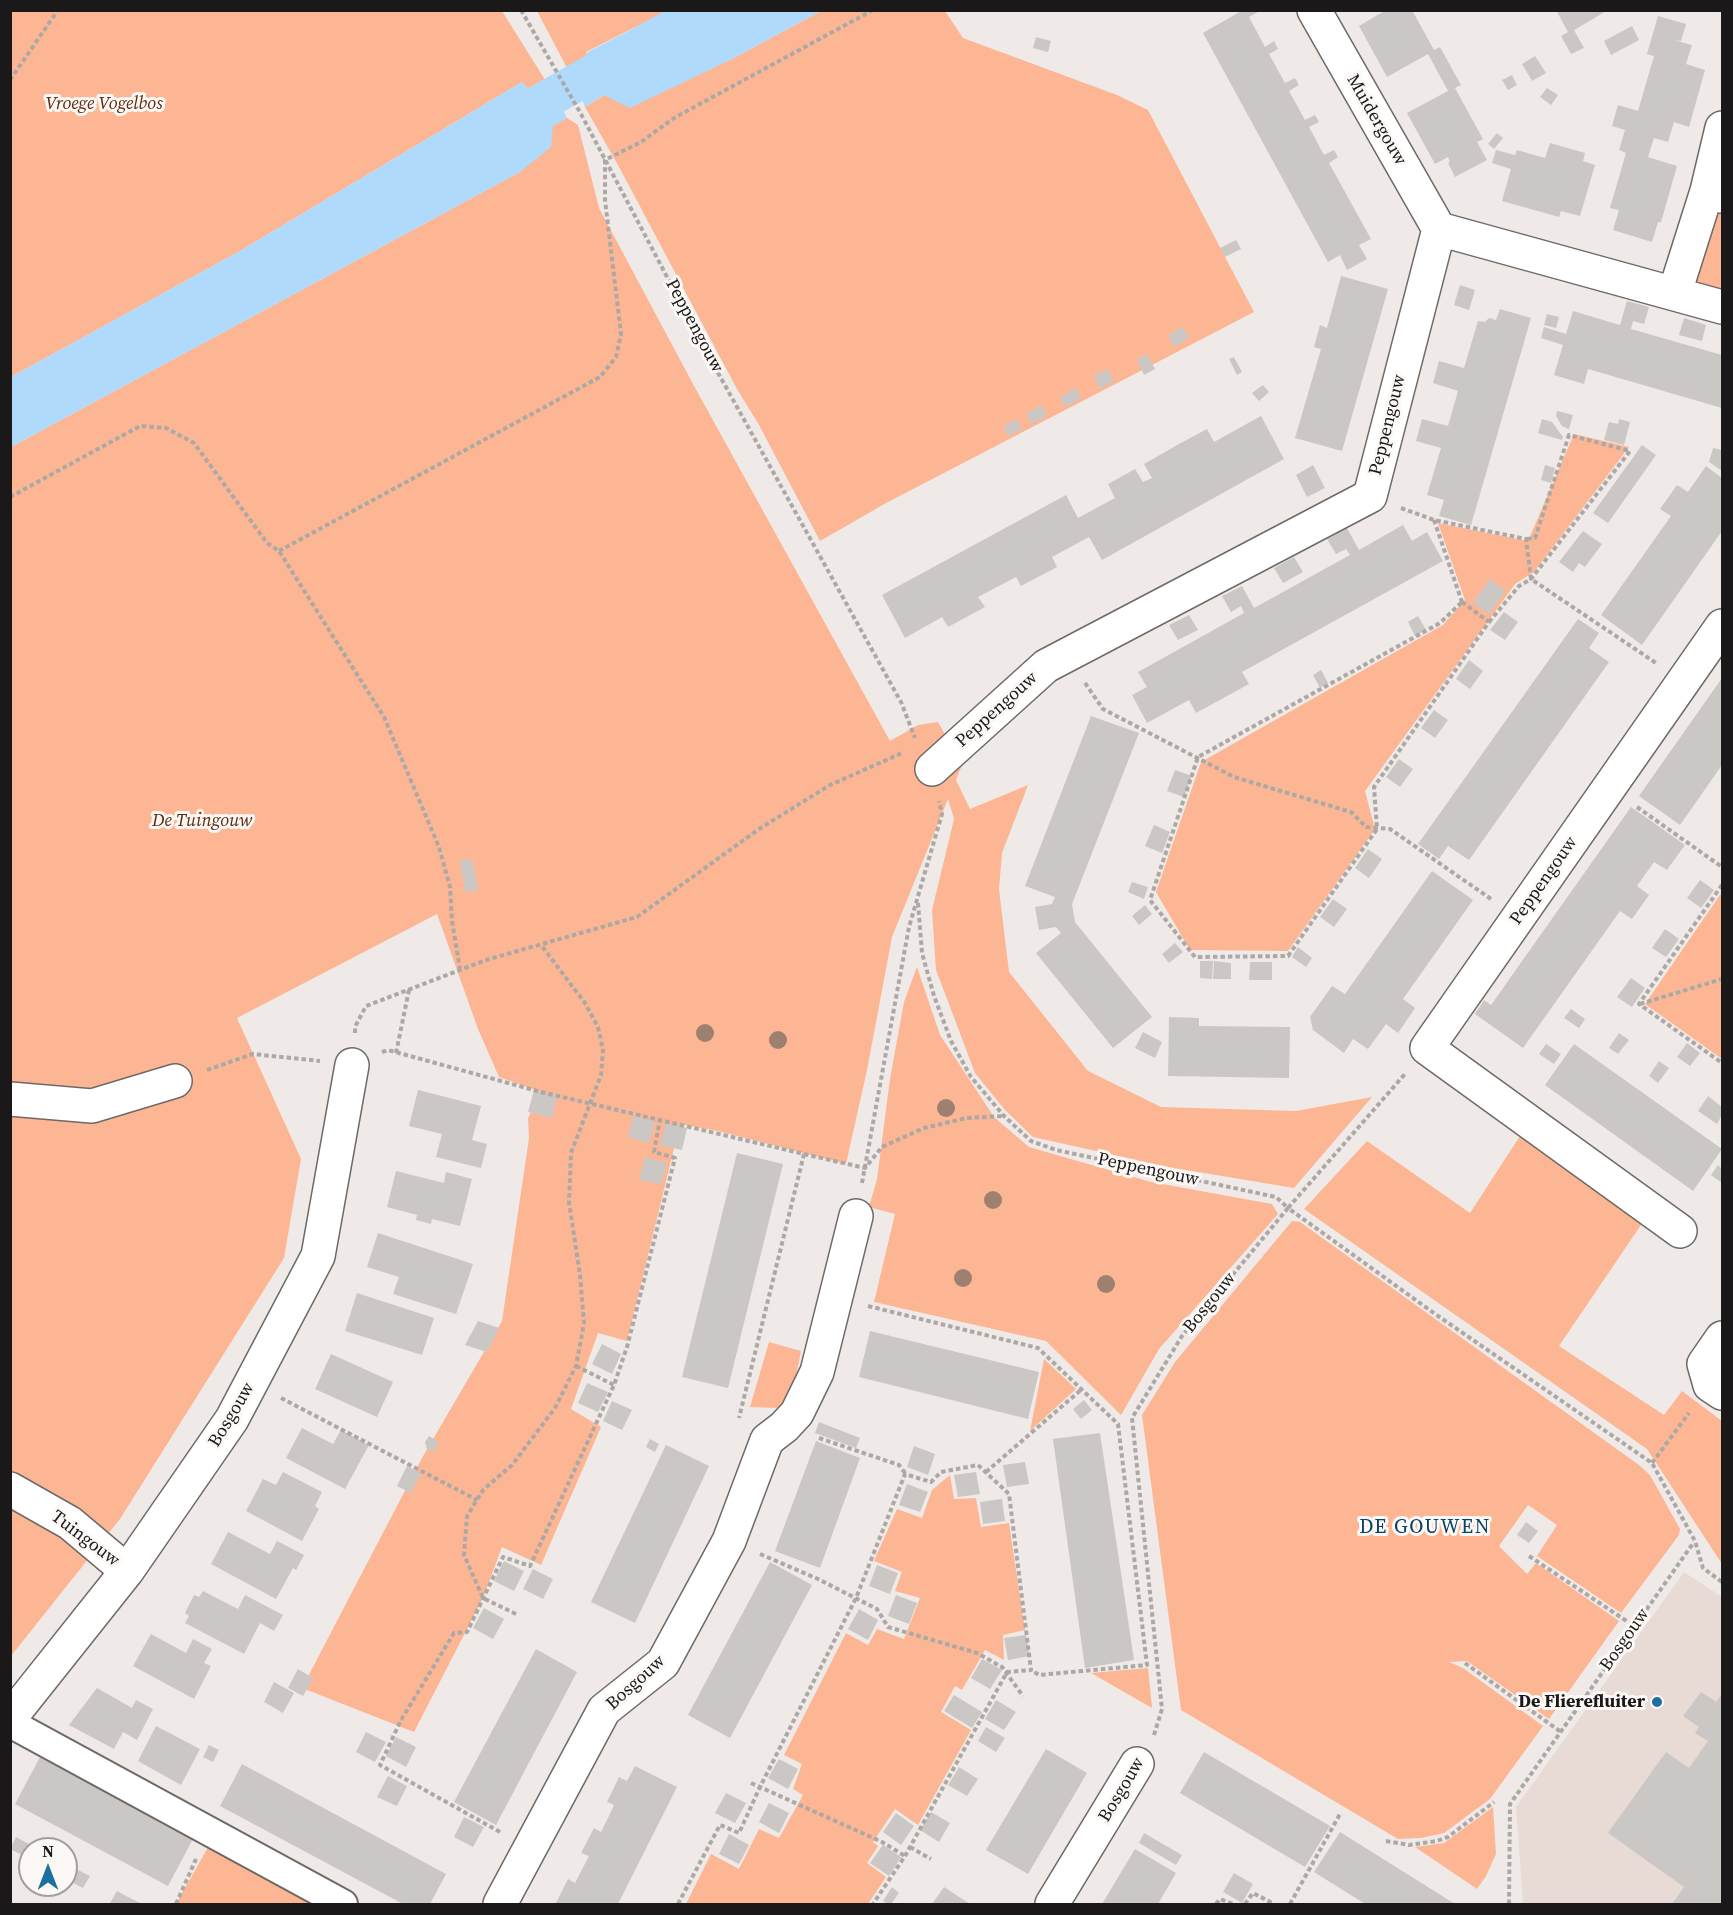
<!DOCTYPE html>
<style>
body{margin:0}
#map{position:relative;width:1733px;height:1915px;overflow:hidden;background:#efeae8;font-family:"Source Serif 4",serif}
canvas{display:block}
.frame{position:absolute;inset:0;border:12px solid #1a1818;pointer-events:none}
.north{position:absolute;left:18px;top:1837px;width:60px;height:60px;box-sizing:border-box;background:#fcf8f5;border:2px solid #a29e9d;border-radius:50%;rotate:0deg;font-size:16px;font-weight:700;line-height:24px;text-align:center;color:#1a1818}
.north::after{content:'';display:block;margin:auto;width:21px;height:27px;background:#1c6fa0;clip-path:polygon(50% 0,100% 100%,50% 72%,0 100%)}
</style>
<div id="map">
<canvas width="1733" height="1915"></canvas>
<div class="frame"></div>
<div class="north">N</div>
</div>
<script>
const context = document.querySelector('canvas').getContext('2d');
context.lineJoin = 'round';
function fill(path, color) {
  context.fillStyle = color;
  context.fill(path, 'evenodd');
}
function poly(rows) {
  const path = new Path2D();
  for (const r of rows) {
    path.moveTo(r[0], r[1]);
    for (let i = 2; i < r.length; i += 2) path.lineTo(r[i], r[i + 1]);
  }
  return path;
}
function strokePath(path, color, width, dash) {
  context.strokeStyle = color;
  context.lineWidth = width;
  context.lineCap = dash ? 'butt' : 'round';
  context.setLineDash(dash || []);
  context.stroke(path);
}
function write(font, color, halo, rows, align = 'center') {
  context.font = font + ' "Source Serif 4",serif';
  context.lineWidth = 6;
  context.setLineDash([]);
  context.textBaseline = 'middle';
  context.strokeStyle = halo;
  context.fillStyle = color;
  for (const [text, x, y, turn = 0] of rows) {
    context.save();
    context.translate(x, y);
    context.rotate((+turn || 0) * Math.PI / 180);
    context.textAlign = isNaN(turn) ? turn : align;
    if (halo) context.strokeText(text, 0, 0);
    context.fillText(text, 0, 0);
    context.restore();
  }
}
const built = poly([
 [1684,1572,1722,1597,1722,1904,1523,1904,1516,1807]
]);
const green = poly([
 [10,11,502,11,557,99,543,106,522,82,240,251,11,377],
 [537,11,667,11,586,52,593,78,577,87],
 [821,11,945,11,963,38,1117,95,1148,110,1254,312,888,502,820,541,759,425,737,389,619,167,585,107,604,95,728,61],
 [567,118,578,125,599,208,693,384,890,741,918,725,938,722,962,765,956,780,970,809,1028,785,1002,853,999,889,1009,972,1088,1071,1161,1107,1296,1111,1372,1097,1294,1188,1168,1167,1033,1137,1005,1110,975,1073,936,970,932,910,954,819,948,799,892,937,867,1070,846,1164,718,1131,680,1124,627,1341,598,1333,571,1409,601,1427,541,1565,502,1547,483,1598,414,1732,302,1688,422,1458,502,1321,529,1138,528,1118,541,1092,499,1077,478,1029,437,914,237,1018,301,1159,284,1258,120,1519,11,1656,11,447,520,172,553,125],
 [1716,208,1722,210,1722,293,1693,284],
 [1574,434,1629,447,1534,572,1515,584,1365,791,1375,829,1288,951,1190,950,1156,892,1201,762,1443,625,1465,600,1438,523,1528,541],
 [1722,892,1722,1059,1645,1004],
 [917,967,940,1035,994,1117,1029,1147,1151,1182,1272,1204,1278,1214,1159,1349,1121,1415,1046,1341,874,1302,895,1214,869,1207,877,1179,890,1079,904,1002],
 [1520,1136,1643,1222,1559,1346,1664,1415,1682,1391,1722,1421,1722,1564,1647,1449,1304,1209,1367,1141,1470,1213],
 [1292,1221,1300,1222,1639,1465,1650,1475,1680,1529,1679,1535,1621,1613,1537,1556,1557,1525,1528,1505,1499,1546,1527,1574,1536,1563,1619,1621,1549,1719,1467,1661,1449,1662,1463,1668,1543,1726,1490,1799,1444,1833,1421,1838,1398,1839,1181,1710,1142,1415,1175,1362],
 [769,1342,801,1351,793,1393,786,1403,777,1408,750,1407],
 [1044,1359,1076,1389,1030,1431],
 [950,1475,954,1499,976,1498,981,1527,1009,1523,1025,1630,1003,1635,1004,1660,985,1650,962,1690,955,1686,941,1712,971,1730,918,1825,895,1809,873,1842,878,1846,867,1863,886,1877,868,1904,686,1904,711,1854,739,1869,759,1829,779,1838,803,1795,793,1789,802,1764,784,1755,846,1633,868,1645,877,1629,904,1639,920,1598,895,1591,902,1572,874,1561,897,1509,922,1518,932,1490],
 [1148,1668,1152,1708,1091,1673],
 [1493,1807,1496,1854,1486,1876,1477,1889,1415,1847,1444,1843],
 [211,1842,330,1904,176,1904]
]);
const water = poly([
 [667,11,667,10,821,11,728,61,630,108,604,95,585,107,577,87,592,78,586,53],
 [522,82,543,106,557,99,567,118,553,126,551,147,520,172,11,447,11,377,240,251]
]);
const canal = poly([
 [496,128,705,10]
]);
const building = poly([
 [1243,10,1257,10,1258,12,1249,17,1265,47,1274,41,1278,49,1269,54,1285,83,1295,78,1299,85,1289,91,1305,120,1315,115,1319,122,1309,127,1324,155,1334,150,1338,157,1329,163,1371,239,1359,245,1367,259,1347,270,1340,255,1328,262,1203,33],
 [1386,10,1412,10,1434,50,1440,47,1461,85,1455,88,1483,139,1477,142,1487,160,1455,177,1448,163,1450,162,1448,157,1435,164,1407,113,1448,91,1428,54,1387,77,1359,26],
 [1556,10,1608,10,1574,30,1584,48,1571,54,1561,36,1568,32],
 [1658,16,1686,24,1681,41,1674,40,1692,45,1686,64,1705,70,1689,127,1674,122,1668,142,1654,138,1648,157,1677,166,1661,222,1658,222,1652,242,1613,230,1619,210,1610,208,1626,153,1619,150,1625,130,1612,126,1618,105,1638,111,1654,56,1647,54],
 [1632,26,1639,40,1611,55,1604,41],
 [1036,37,1051,41,1048,52,1033,48],
 [1535,56,1546,73,1532,81,1522,64],
 [1512,75,1517,85,1508,90,1502,80],
 [1547,88,1558,95,1551,105,1540,97],
 [1497,133,1503,138,1494,149,1488,144],
 [1550,143,1585,153,1583,161,1595,165,1580,216,1561,211,1559,217,1502,201,1511,169,1492,163,1496,150,1515,155,1517,150,1545,158],
 [1236,240,1241,249,1225,257,1220,248],
 [1341,276,1388,289,1342,451,1295,438,1321,349,1314,347,1320,325,1327,328],
 [1460,285,1475,290,1469,310,1454,305],
 [1627,301,1649,307,1644,324,1633,321,1631,329,1722,355,1722,408,1588,369,1584,384,1554,375,1563,345,1541,338,1544,327,1566,334,1573,311,1620,325],
 [1500,309,1531,318,1471,525,1439,516,1444,500,1427,495,1441,448,1416,441,1422,419,1448,426,1458,391,1433,383,1439,361,1464,368,1478,321,1485,322,1489,318,1496,320],
 [1547,314,1559,317,1556,328,1544,325],
 [1684,318,1706,325,1702,341,1679,335],
 [1183,327,1189,338,1174,347,1168,335],
 [1147,354,1155,369,1144,375,1137,360],
 [1234,357,1242,372,1237,375,1229,359],
 [1107,369,1114,381,1100,389,1094,376],
 [1263,385,1269,392,1259,401,1252,393],
 [1076,388,1081,398,1066,407,1060,397],
 [1041,405,1047,416,1032,424,1026,414],
 [1557,411,1573,415,1569,429,1562,426,1556,416],
 [1261,416,1284,459,1102,560,1089,537,1052,557,1057,567,1021,586,1016,577,978,597,985,607,948,627,942,617,905,638,882,595,1066,495,1078,518,1115,498,1108,484,1135,469,1143,482,1152,478,1144,464,1179,444,1207,429,1214,442],
 [1017,419,1022,429,1008,436,1003,426],
 [1542,419,1552,422,1563,437,1562,440,1538,433],
 [1619,419,1630,422,1624,445,1604,440,1609,422,1618,424],
 [1642,445,1656,455,1608,523,1593,513],
 [1713,448,1722,450,1722,471,1709,462],
 [1313,465,1325,488,1307,497,1296,475],
 [1545,465,1555,468,1551,483,1541,480],
 [1706,466,1722,478,1722,531,1642,645,1601,615,1671,516,1660,509,1677,485,1688,492],
 [1403,525,1412,541,1427,532,1443,561,1242,672,1249,684,1196,713,1189,700,1147,723,1132,695,1147,687,1138,672,1244,613,1241,606,1231,612,1222,596,1242,586,1254,608,1350,555,1346,549,1336,554,1327,539,1338,533,1347,528,1359,550],
 [1583,531,1602,544,1585,567,1579,563,1573,572,1559,562],
 [1294,557,1303,572,1283,583,1274,568],
 [1490,579,1505,591,1489,614,1473,603],
 [1504,612,1518,622,1505,640,1490,630],
 [1189,615,1198,630,1178,640,1169,625],
 [1418,616,1426,630,1415,636,1408,622],
 [1578,619,1599,633,1589,648,1609,662,1469,860,1448,846,1439,859,1418,844],
 [1469,660,1483,671,1470,689,1456,679],
 [1321,670,1328,683,1320,688,1313,675],
 [1722,678,1722,765,1680,825,1639,796],
 [1434,710,1448,720,1435,738,1421,728],
 [1091,716,1139,733,1072,904,1075,922,1152,1017,1113,1048,1036,953,1061,933,1056,927,1039,930,1035,907,1052,904,1055,897,1025,886],
 [1399,759,1413,769,1400,787,1386,777],
 [1175,770,1192,776,1184,797,1167,791],
 [1631,807,1685,845,1667,870,1654,862,1637,886,1649,895,1632,919,1620,911,1523,1048,1475,1014,1484,1000,1491,1005],
 [1154,825,1170,832,1162,853,1145,846],
 [1368,849,1382,859,1369,878,1355,868],
 [472,859,478,890,465,892,460,861],
 [1432,871,1473,900,1403,999,1415,1008,1398,1033,1386,1024,1368,1049,1353,1039,1344,1053,1313,1030,1310,1017,1332,986,1345,994],
 [1700,880,1714,890,1701,908,1687,898],
 [1132,882,1148,887,1144,899,1128,892],
 [1333,899,1347,909,1334,927,1320,917],
 [1145,905,1152,914,1139,925,1132,916],
 [1665,929,1679,939,1666,957,1652,948],
 [1175,943,1183,952,1169,963,1162,954],
 [1298,947,1312,958,1306,967,1292,957],
 [1200,961,1213,961,1212,979,1200,978],
 [1214,961,1231,963,1231,979,1213,979],
 [1250,962,1272,962,1272,980,1249,980],
 [1631,978,1645,988,1632,1007,1617,997],
 [1571,1009,1585,1019,1579,1028,1564,1018],
 [1169,1017,1199,1018,1199,1026,1290,1027,1289,1078,1168,1076],
 [1143,1032,1162,1042,1155,1058,1135,1048],
 [1619,1033,1629,1040,1618,1054,1609,1048],
 [1687,1043,1700,1053,1690,1066,1677,1057],
 [1546,1044,1561,1054,1554,1064,1539,1054],
 [1574,1044,1722,1149,1693,1191,1545,1085],
 [1659,1061,1669,1068,1658,1083,1649,1076],
 [418,1090,481,1106,472,1140,487,1144,481,1168,436,1157,442,1134,409,1126],
 [534,1090,557,1096,552,1118,528,1112],
 [1708,1096,1722,1107,1722,1115,1717,1124,1698,1111],
 [633,1116,655,1121,649,1143,628,1137],
 [666,1123,687,1128,682,1150,660,1145],
 [737,1153,783,1164,728,1388,682,1377],
 [645,1157,667,1163,661,1184,639,1180],
 [1718,1165,1722,1169,1722,1183,1711,1175],
 [396,1171,444,1183,446,1172,472,1179,460,1226,432,1219,431,1224,416,1220,417,1215,387,1207],
 [378,1233,473,1264,456,1314,393,1294,399,1277,367,1267],
 [357,1293,434,1318,422,1355,345,1331],
 [478,1321,499,1328,487,1352,465,1345],
 [870,1331,1039,1372,1028,1419,859,1377],
 [602,1344,621,1354,612,1374,592,1364],
 [331,1354,393,1382,377,1417,315,1389],
 [587,1383,608,1392,598,1412,578,1403],
 [1084,1400,1092,1410,1081,1419,1073,1409],
 [612,1401,632,1410,622,1430,603,1421],
 [819,1422,860,1438,856,1448,815,1433],
 [302,1428,333,1444,341,1430,369,1445,345,1489,286,1458],
 [1100,1433,1134,1660,1085,1668,1053,1439],
 [429,1436,439,1442,433,1452,427,1449,425,1442],
 [650,1439,659,1444,655,1452,646,1447],
 [816,1441,860,1458,820,1568,775,1551],
 [666,1445,709,1466,635,1623,591,1602],
 [914,1446,935,1454,928,1475,907,1467],
 [1025,1462,1029,1484,1007,1487,1003,1465],
 [407,1466,421,1474,411,1493,397,1486],
 [283,1472,322,1492,315,1506,319,1509,302,1541,246,1511,263,1479,276,1485],
 [976,1472,980,1494,958,1497,954,1475],
 [907,1484,928,1492,920,1512,899,1505],
 [1002,1499,1005,1521,983,1524,980,1502],
 [1526,1522,1538,1531,1529,1543,1517,1535],
 [228,1532,270,1554,277,1541,304,1555,296,1570,293,1568,276,1599,211,1564],
 [504,1561,524,1571,514,1591,494,1581],
 [770,1562,812,1585,730,1738,688,1715],
 [877,1565,898,1573,890,1594,869,1586],
 [533,1569,553,1579,543,1599,523,1589],
 [203,1591,238,1609,245,1595,283,1615,274,1631,260,1623,244,1654,185,1623,189,1616,185,1613,194,1595,199,1597],
 [896,1595,917,1603,909,1624,888,1616],
 [484,1608,504,1619,493,1639,473,1628],
 [859,1609,878,1620,868,1640,848,1629],
 [151,1634,186,1653,193,1639,212,1649,204,1663,211,1666,194,1699,133,1666],
 [1026,1635,1030,1656,1008,1660,1004,1638],
 [536,1649,577,1672,496,1825,454,1802],
 [982,1659,1002,1670,990,1689,971,1678],
 [298,1669,313,1678,303,1696,288,1688],
 [274,1682,294,1693,283,1713,264,1702],
 [97,1688,132,1708,136,1700,153,1709,137,1740,123,1732,114,1749,69,1725],
 [1701,1692,1716,1702,1722,1694,1722,1904,1672,1904,1684,1887,1608,1833,1666,1752,1689,1768,1708,1741,1695,1733,1699,1727,1683,1716],
 [954,1695,982,1712,972,1728,944,1711],
 [996,1700,1016,1712,1004,1730,985,1719],
 [156,1726,200,1749,181,1785,138,1761],
 [986,1727,1005,1738,996,1752,978,1741],
 [366,1732,386,1742,375,1762,356,1752],
 [396,1737,416,1747,406,1767,386,1756],
 [209,1745,219,1750,213,1762,203,1757],
 [1046,1749,1087,1773,1028,1874,986,1850],
 [1204,1752,1330,1826,1305,1867,1180,1793],
 [40,1757,193,1839,168,1886,15,1804],
 [779,1759,798,1769,788,1789,768,1778],
 [242,1764,446,1874,430,1904,403,1904,220,1806],
 [635,1766,677,1787,618,1904,556,1903,568,1879,575,1883,589,1856,581,1853,594,1828,601,1832,608,1818,614,1805,607,1802,619,1777,627,1781],
 [959,1767,978,1779,967,1796,948,1785],
 [388,1776,407,1786,397,1806,377,1797],
 [726,1793,746,1803,735,1823,715,1813],
 [769,1803,789,1813,779,1833,759,1822],
 [931,1812,950,1823,939,1842,920,1830],
 [896,1813,914,1826,901,1845,883,1832],
 [464,1817,484,1827,473,1847,454,1837],
 [1340,1832,1364,1847,1455,1904,1365,1904,1314,1872],
 [1144,1833,1182,1855,1176,1865,1139,1843],
 [729,1834,749,1845,739,1864,719,1854],
 [16,1837,38,1849,30,1849,30,1859,10,1849],
 [883,1845,901,1857,889,1876,870,1863],
 [1135,1849,1176,1873,1158,1904,1102,1904],
 [66,1864,90,1876,83,1888,66,1879],
 [1234,1873,1253,1884,1242,1903,1223,1892],
 [892,1887,899,1893,891,1904,888,1904,883,1901],
 [944,1887,970,1904,932,1904],
 [117,1891,128,1897,142,1904,113,1904,110,1903]
]);
const path = poly([
 [521,10,581,114,712,362,901,702,915,738],
 [10,80,58,10],
 [10,497,140,426,166,428,194,443,267,543,279,551,384,717,439,847,450,887,452,921,460,969],
 [1401,508,1434,520,1526,539,1531,579,1656,663],
 [1434,520,1462,602],
 [279,551,600,377,616,357,621,334,605,200,605,160,641,142,674,118,873,10],
 [1462,602,1489,622,1374,787,1377,829,1288,956,1195,957,1150,900,1198,757,1440,623,1462,602],
 [1489,622,1519,586,1531,579,1630,451,1569,435,1535,538,1526,539],
 [1085,683,1103,709,1234,777,1351,812,1366,827,1390,829,1491,899],
 [1637,807,1722,867],
 [1722,885,1639,1004,1722,1063],
 [918,903,922,953,934,996,951,1041,971,1077,1004,1116,1031,1141,1056,1150,1276,1197,1288,1208,1405,1074],
 [1640,1004,1722,979],
 [355,1033,355,1027,366,1006,486,960,637,917,759,829,830,785,902,753],
 [382,1052,388,1050,541,1092,804,1154,739,1418],
 [396,1053,409,990],
 [207,1070,253,1054,320,1061],
 [804,1154,865,1168,882,1147,924,1128,967,1118,1004,1116],
 [862,1183,909,927,942,814,939,801],
 [868,1306,1038,1348,1118,1424,1147,1665,1039,1675,1031,1670],
 [576,1366,614,1385],
 [281,1398,477,1500],
 [819,1438,899,1465,905,1473],
 [1652,1463,1689,1413],
 [986,1472,1082,1389],
 [760,1554,818,1579,877,1609,888,1627,977,1653,1002,1667,1023,1696],
 [1529,1556,1634,1626],
 [516,1614,483,1598,464,1555,467,1516,483,1490,512,1465,555,1408,576,1366,584,1323,580,1275,569,1202,571,1153,601,1075,603,1050,598,1027,585,1003,541,945],
 [1465,1663,1561,1732],
 [1154,1735,1162,1709,1132,1418,1182,1336,1288,1208,1438,1316,1652,1463,1695,1541,1703,1568,1722,1582],
 [751,1783,882,1842,905,1856],
 [500,1832,380,1765,401,1720,454,1633,467,1632,503,1557,530,1566,614,1385,627,1347,675,1158,654,1152,660,1119],
 [1386,1841,1409,1845,1437,1841,1448,1837,1494,1802],
 [910,1847,931,1859],
 [176,1904,196,1859],
 [678,1904,720,1825,739,1833,760,1787,856,1598,905,1474,931,1482,941,1472,978,1465,1009,1494,1031,1670,1007,1672,905,1856,873,1904],
 [1216,1904,1220,1899,1233,1904],
 [1245,1904,1253,1893,1274,1904],
 [1290,1904,1340,1814],
 [1509,1904,1510,1804,1694,1542]
]);
const pedestrian = poly([
 [10,1723,343,1904]
]);
const minor = poly([
 [1314,10,1439,229],
 [1707,191,1722,128],
 [1675,292,1707,191,1722,196],
 [932,769,1046,666,1370,496,1439,229,1722,307],
 [10,1099,92,1106,175,1081],
 [1680,1231,1427,1048,1722,626],
 [1722,1338,1704,1364,1710,1385,1722,1393],
 [10,1489,70,1523,127,1571],
 [10,1718,127,1571,232,1419,318,1256,352,1065],
 [500,1904,604,1710,663,1663,729,1541,767,1440,784,1427,797,1413,817,1372,856,1216],
 [1052,1904,1137,1764]
]);
const trees = [
 [705,1033],
 [778,1040],
 [946,1108],
 [993,1200],
 [963,1278],
 [1106,1284]
];
const markers = [
 [1657,1702,6,"#1c6fa0"]
];
const parkNames = [
 ["Vroege Vogelbos",104,104],
 ["De Tuingouw",202,821]
];
const streetNames = [
 ["Muidergouw",1376,120,60],
 ["Peppengouw",694,326,62],
 ["Peppengouw",1388,425,-76],
 ["Peppengouw",997,710,-42],
 ["Peppengouw",1544,881,-55],
 ["Peppengouw",1148,1170,12],
 ["Bosgouw",1210,1303,-51],
 ["Bosgouw",232,1415,-59],
 ["Tuingouw",85,1539,37],
 ["Bosgouw",1625,1640,-55],
 ["Bosgouw",636,1683,-42],
 ["Bosgouw",1122,1790,-59]
];
const poiNames = [
 ["De Flierefluiter",1645,1702]
];
const neighbourhoodNames = [
 ["DE GOUWEN",1425,1528]
];
fill(built, '#e8dbd5');
fill(green, '#fdb694');
fill(water, '#afdafb');
strokePath(canal, '#afdafb', 38);
fill(building, '#cbc7c4');
strokePath(pedestrian, '#6d6967', 32);
strokePath(minor, '#6d6967', 36);
strokePath(path, '#aca8a6', 4, [4.5, 3]);
strokePath(pedestrian, '#fff', 28);
strokePath(minor, '#fff', 33);
context.fillStyle = '#9e8071';
for (const [x, y] of trees) {
  context.beginPath();
  context.arc(x, y, 9, 0, 2 * Math.PI);
  context.fill();
}
for (const [x, y, r, color] of markers) {
  const dot = new Path2D();
  dot.arc(x, y, r, 0, 2 * Math.PI);
  context.fillStyle = color;
  context.fill(dot);
  strokePath(dot, '#fcf8f5', 2);
}
write('italic 18px', '#5c2a0f', '#fcf8f5', parkNames);
write('18px', '#1a1818', '#fcf8f5', streetNames);
write('bold 18px', '#1a1818', '#fcf8f5', poiNames, 'right');
context.letterSpacing = '1.5px';
write('20px', '#064364', '#fcf8f5', neighbourhoodNames);
context.letterSpacing = '0px';
</script>
